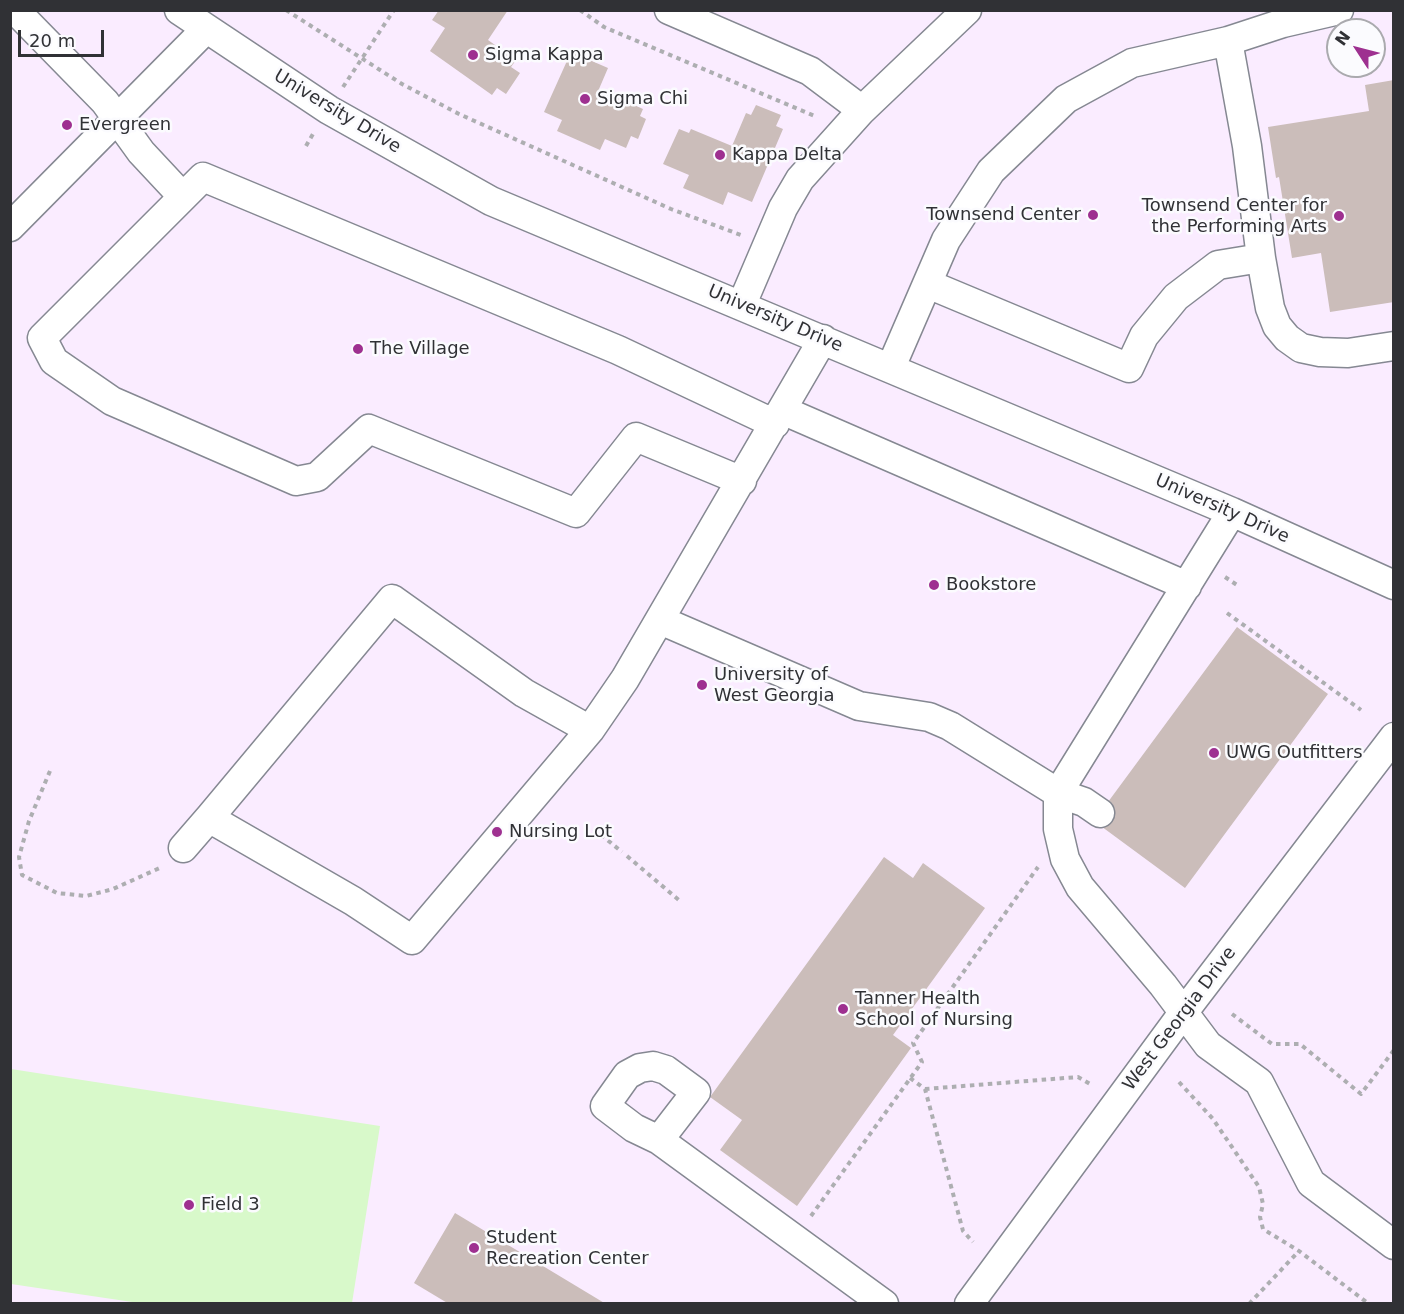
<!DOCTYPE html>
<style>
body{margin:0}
#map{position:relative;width:1404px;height:1314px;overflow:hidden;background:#fbfbfe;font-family:"DejaVu Sans",sans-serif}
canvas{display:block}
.frame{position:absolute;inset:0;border:12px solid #303135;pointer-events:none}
.north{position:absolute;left:1326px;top:18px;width:60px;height:60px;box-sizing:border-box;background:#fbfbfe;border:2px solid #aaaaae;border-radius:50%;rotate:306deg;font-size:16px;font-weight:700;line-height:24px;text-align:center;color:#303135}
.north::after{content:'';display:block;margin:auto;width:21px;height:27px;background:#9e3090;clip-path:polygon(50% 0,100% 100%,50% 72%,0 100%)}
.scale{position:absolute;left:18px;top:30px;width:86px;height:27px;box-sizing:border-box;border:3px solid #303135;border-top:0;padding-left:8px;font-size:18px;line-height:21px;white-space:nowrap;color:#303135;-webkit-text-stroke:4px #fbfbfe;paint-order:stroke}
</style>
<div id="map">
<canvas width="1404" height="1314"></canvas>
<div class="frame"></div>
<div class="north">N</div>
<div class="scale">20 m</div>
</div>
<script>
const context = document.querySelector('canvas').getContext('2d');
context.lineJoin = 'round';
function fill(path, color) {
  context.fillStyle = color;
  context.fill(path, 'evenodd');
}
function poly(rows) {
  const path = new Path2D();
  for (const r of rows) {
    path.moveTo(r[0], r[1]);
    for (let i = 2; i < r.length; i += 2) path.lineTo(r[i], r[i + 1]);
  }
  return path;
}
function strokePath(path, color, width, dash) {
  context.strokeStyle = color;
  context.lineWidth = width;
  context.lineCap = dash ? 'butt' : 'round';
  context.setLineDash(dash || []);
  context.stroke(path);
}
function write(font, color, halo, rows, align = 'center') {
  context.font = font + ' "DejaVu Sans",sans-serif';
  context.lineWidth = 5;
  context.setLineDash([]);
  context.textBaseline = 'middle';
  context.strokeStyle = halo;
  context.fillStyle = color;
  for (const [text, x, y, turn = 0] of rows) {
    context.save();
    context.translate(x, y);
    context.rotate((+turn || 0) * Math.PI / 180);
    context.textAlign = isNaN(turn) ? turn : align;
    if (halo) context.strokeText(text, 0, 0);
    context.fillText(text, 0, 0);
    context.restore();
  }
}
const education = poly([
 [11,11,1393,11,1393,1303,11,1303],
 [1338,30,1374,30,1374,66,1338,66]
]);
const green = poly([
 [11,1069,380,1126,352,1303,139,1303,11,1284]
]);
const building = poly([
 [439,10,508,10,488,40,516,60,511,67,520,73,506,94,497,88,492,95,430,51,445,28,432,20],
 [571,52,608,68,599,89,643,109,640,116,646,119,638,139,631,136,626,148,605,139,600,150,557,131,562,120,544,112],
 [1394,80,1394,302,1330,312,1321,253,1292,258,1279,177,1276,178,1268,127,1369,111,1365,85],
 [756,105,781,115,776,126,783,129,752,202,728,192,723,205,683,188,689,175,663,164,679,129,689,133,691,129,732,146,746,113,751,115],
 [1237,627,1328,694,1185,888,1094,821],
 [884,857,913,878,923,863,985,908,893,1035,911,1048,797,1206,720,1150,742,1120,710,1097],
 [455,1213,606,1304,449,1304,414,1283]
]);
const path = poly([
 [286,10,402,84,459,114,671,209,741,235],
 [580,10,604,27,817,117],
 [343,87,394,10],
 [306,146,313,134],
 [1225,577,1237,585],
 [1227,613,1361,710],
 [50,771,29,821,19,857,22,875,57,893,86,896,113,889,162,867],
 [594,829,622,852],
 [627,856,680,901],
 [1232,1014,1272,1044,1300,1044,1361,1094,1394,1050],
 [910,1078,925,1089,963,1231,973,1242],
 [1179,1082,1213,1119,1259,1187,1263,1204,1260,1217,1263,1229,1299,1251,1369,1304],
 [925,1089,1078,1077,1090,1084],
 [811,1216,922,1062,913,1043,1038,867],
 [1249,1304,1299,1251]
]);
const minor = poly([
 [15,10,105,102,141,152,183,197],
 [179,10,329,110,491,201,1232,512,1394,585],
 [669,10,810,71,862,110],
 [1228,41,1283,23,1339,10],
 [10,227,205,30],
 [928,284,1129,368,1144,336,1176,297,1218,265,1261,258],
 [742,304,783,208,800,179,862,110,967,10],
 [891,367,946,240,991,171,1066,99,1132,63,1228,41,1247,146,1261,258,1270,308,1277,326,1287,338,1301,348,1320,352,1348,353,1394,346],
 [782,410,1187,586],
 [742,481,636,437,576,513,369,429,317,477,296,481,112,401,54,361,42,338,203,177,618,350,775,424],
 [1232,512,1058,793,1058,829,1065,859,1080,887,1163,985,1208,1045,1259,1082,1311,1183,1394,1245],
 [660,620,859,706,929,717,950,726,1058,793,1084,802,1100,813],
 [590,730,524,693,392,599,209,818,353,901,412,940,590,730,625,679,823,339],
 [183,848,209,818],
 [659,1140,696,1092,666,1070,653,1066,640,1068,627,1075,605,1106,634,1128,659,1140,884,1304],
 [969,1304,1183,1013,1394,737]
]);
const markers = [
 [473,55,6,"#9e3090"],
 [585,99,6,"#9e3090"],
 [67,125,6,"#9e3090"],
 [720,155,6,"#9e3090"],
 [1093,215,6,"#9e3090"],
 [1339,216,6,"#9e3090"],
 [358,349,6,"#9e3090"],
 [934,585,6,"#9e3090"],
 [702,685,6,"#9e3090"],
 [1214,753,6,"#9e3090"],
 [497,832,6,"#9e3090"],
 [843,1009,6,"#9e3090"],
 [189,1205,6,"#9e3090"],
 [474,1248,6,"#9e3090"]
];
const poiNames = [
 ["Sigma Kappa",485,55],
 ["Sigma Chi",597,99],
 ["Evergreen",79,125],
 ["Kappa Delta",732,155],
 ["Townsend Center for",1327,206,"right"],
 ["the Performing Arts",1327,227,"right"],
 ["Townsend Center",1081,215,"right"],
 ["The Village",370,349],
 ["Bookstore",946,585],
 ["University of",714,675],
 ["West Georgia",714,696],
 ["UWG Outfitters",1226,753],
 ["Nursing Lot",509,832],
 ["Tanner Health",855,999],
 ["School of Nursing",855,1020],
 ["Field 3",201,1205],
 ["Student",486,1238],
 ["Recreation Center",486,1259]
];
const streetNames = [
 ["University Drive",337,112,31],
 ["University Drive",775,319,23],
 ["University Drive",1222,509,24],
 ["West Georgia Drive",1180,1019,-53]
];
fill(education, '#faecff');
fill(green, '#d8f9ca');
fill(building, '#cbbdba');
strokePath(minor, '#858892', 31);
strokePath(path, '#adaeb1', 4, [4.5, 4.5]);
strokePath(minor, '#fff', 28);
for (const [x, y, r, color] of markers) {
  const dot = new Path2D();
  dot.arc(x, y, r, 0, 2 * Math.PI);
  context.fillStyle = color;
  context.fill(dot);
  strokePath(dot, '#fbfbfe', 2);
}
write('18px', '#303135', '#fbfbfe', poiNames, 'left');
write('18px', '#303135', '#fbfbfe', streetNames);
</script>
